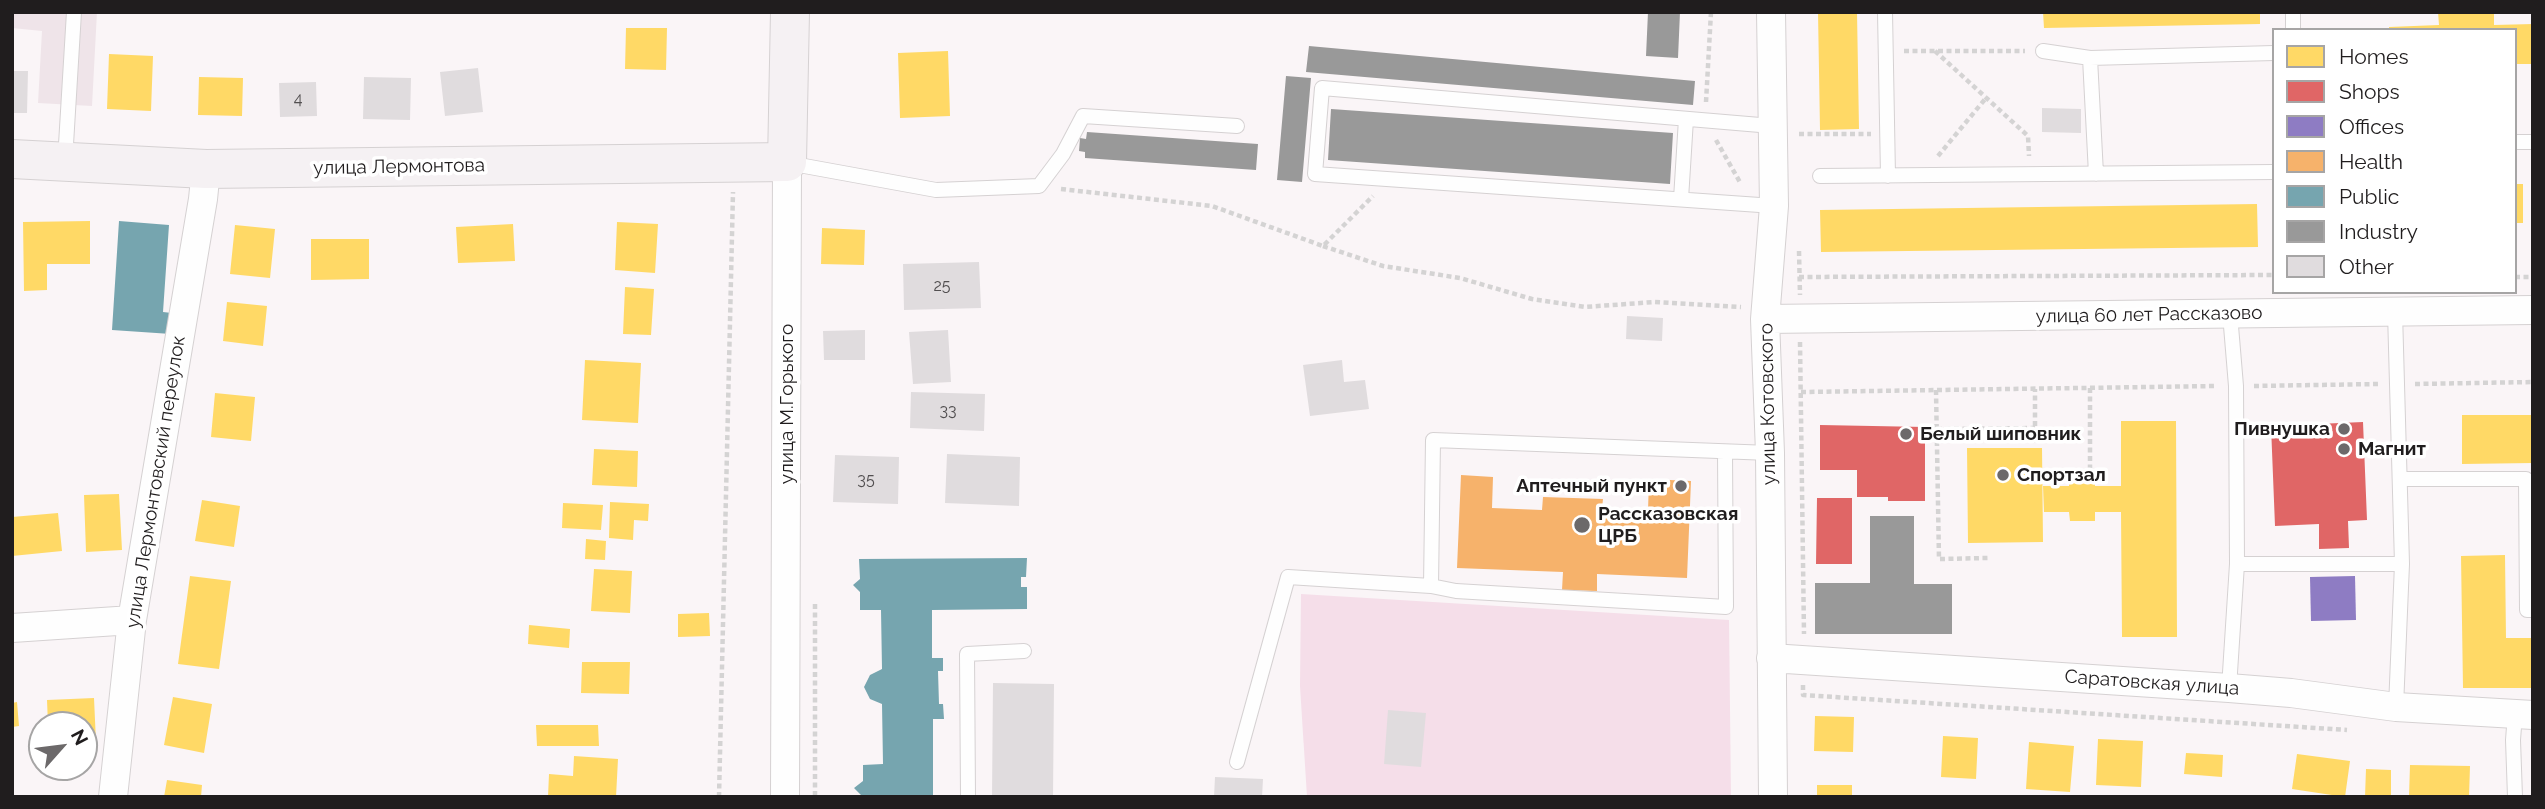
<!DOCTYPE html>
<meta charset="utf-8">
<style>
body{margin:0}
#map{position:relative;width:2545px;height:809px;overflow:hidden;background:#faf5f7;font-family:Raleway,sans-serif}
canvas{display:block}
.frame{position:absolute;inset:0;border:14px solid #201d1e;pointer-events:none}
.legend{position:absolute;left:2272px;top:28px;width:245px;height:266px;box-sizing:border-box;background:#fff;border:2px solid #a6a5a5;margin:0;padding:9px 12px;list-style:none;font-size:21px;color:#201d1e}
.legend li{display:flex;align-items:center;gap:14px;height:35px}
.legend b{width:35px;border:2px solid #a6a5a5}
.north{position:absolute;left:28px;top:711px;width:70px;height:70px;box-sizing:border-box;background:#fff;border:2px solid #a6a5a5;border-radius:50%;rotate:62deg;font-size:19px;font-weight:700;line-height:28px;text-align:center;color:#201d1e}
.north::after{content:'';display:block;margin:auto;width:24px;height:32px;background:#6c696a;clip-path:polygon(50% 0,100% 100%,50% 72%,0 100%)}
</style>
<div id="map">
<canvas width="2545" height="809"></canvas>
<div class="frame"></div>
<ul class="legend">
<li><b style="height:19px;background:#ffd966"></b>Homes</li>
<li><b style="height:19px;background:#e06666"></b>Shops</li>
<li><b style="height:19px;background:#8e7cc3"></b>Offices</li>
<li><b style="height:19px;background:#f6b26b"></b>Health</li>
<li><b style="height:19px;background:#76a5af"></b>Public</li>
<li><b style="height:19px;background:#999"></b>Industry</li>
<li><b style="height:19px;background:#e0dcde"></b>Other</li>
</ul>
<div class="north">N</div>
</div>
<script>
const context = document.querySelector('canvas').getContext('2d');
context.lineJoin = 'round';
function fill(path, color) {
  context.fillStyle = color;
  context.fill(path, 'evenodd');
}
function poly(rows) {
  const path = new Path2D();
  for (const r of rows) {
    path.moveTo(r[0], r[1]);
    for (let i = 2; i < r.length; i += 2) path.lineTo(r[i], r[i + 1]);
  }
  return path;
}
function strokePath(path, color, width, dash) {
  context.strokeStyle = color;
  context.lineWidth = width;
  context.lineCap = dash ? 'butt' : 'round';
  context.setLineDash(dash || []);
  context.stroke(path);
}
function write(font, color, halo, rows, align = 'center') {
  context.font = font + ' Raleway,sans-serif';
  context.lineWidth = 7;
  context.setLineDash([]);
  context.textBaseline = 'middle';
  context.strokeStyle = halo;
  context.fillStyle = color;
  for (const [text, x, y, turn = 0] of rows) {
    context.save();
    context.translate(x, y);
    context.rotate((+turn || 0) * Math.PI / 180);
    context.textAlign = isNaN(turn) ? turn : align;
    if (halo) context.strokeText(text, 0, 0);
    context.fillText(text, 0, 0);
    context.restore();
  }
}
const built = poly([
 [12,12,97,12,92,106,38,103,42,31,12,28]
]);
const green = poly([
 [1301,594,1729,620,1731,797,1307,797,1300,686]
]);
const homes = poly([
 [1818,12,1857,12,1859,129,1820,130],
 [2043,12,2260,12,2260,24,2044,28],
 [2438,12,2494,12,2494,25,2533,24,2533,64,2515,64,2515,30,2389,30,2389,27,2439,25],
 [626,28,667,28,666,70,625,69],
 [948,51,950,116,900,118,898,53],
 [109,54,153,56,151,111,107,109],
 [199,77,243,78,242,116,198,115],
 [2515,184,2523,184,2523,223,2515,223],
 [2257,204,2258,247,1821,252,1820,210],
 [90,221,90,264,47,264,47,290,24,291,23,222],
 [617,222,658,224,655,273,615,270],
 [513,224,515,261,458,263,456,227],
 [235,225,275,229,270,278,230,274],
 [822,228,865,230,864,265,821,264],
 [311,239,369,239,369,279,311,280],
 [625,287,654,289,651,335,623,334],
 [227,302,267,306,263,346,223,341],
 [585,360,641,363,638,423,582,420],
 [215,393,255,397,251,441,211,437],
 [2462,415,2533,415,2533,463,2462,464],
 [2121,421,2176,421,2177,637,2122,637,2121,512,2095,512,2095,521,2070,521,2069,512,2044,512,2043,486,2069,486,2069,476,2095,476,2095,486,2121,486],
 [1967,448,2042,448,2043,542,1968,543],
 [594,449,638,451,637,487,592,485],
 [119,494,122,550,86,552,84,495],
 [202,500,240,506,234,547,195,541],
 [610,502,649,504,648,521,634,520,633,540,609,538],
 [563,503,603,505,601,530,562,528],
 [58,513,62,551,12,556,12,517],
 [586,539,606,541,605,560,585,559],
 [2505,555,2506,638,2533,638,2533,688,2463,688,2461,556],
 [594,569,632,571,630,613,591,611],
 [190,576,231,581,219,669,178,664],
 [709,613,710,636,678,637,678,614],
 [529,625,570,629,569,648,528,644],
 [582,662,630,662,629,694,581,693],
 [173,697,212,704,204,753,164,745],
 [94,698,96,742,84,743,84,725,48,725,47,700],
 [17,702,19,726,12,727,12,703],
 [1815,716,1854,717,1853,752,1814,751],
 [536,725,598,725,599,746,537,746],
 [1943,736,1978,738,1976,779,1941,777],
 [2098,739,2143,741,2141,787,2096,785],
 [2029,742,2074,746,2070,792,2026,789],
 [2186,753,2223,755,2222,777,2184,774],
 [2297,754,2350,761,2345,797,2292,789],
 [574,756,618,759,616,797,548,797,549,774,573,776],
 [2410,765,2470,766,2469,797,2409,797],
 [2366,769,2391,770,2391,797,2365,797],
 [167,780,202,785,201,797,164,797],
 [1817,785,1852,785,1852,797,1817,797]
]);
const shops = poly([
 [2363,422,2367,520,2348,521,2349,548,2319,549,2319,524,2275,526,2271,426],
 [1820,425,1925,427,1925,501,1888,501,1888,497,1857,497,1857,470,1820,470],
 [1817,498,1852,498,1852,564,1816,564]
]);
const offices = poly([
 [2355,576,2356,620,2311,621,2310,577]
]);
const health = poly([
 [1461,475,1493,477,1492,508,1542,510,1543,497,1603,499,1602,509,1648,511,1649,479,1691,481,1687,578,1597,574,1597,591,1562,590,1563,572,1457,568]
]);
const public = poly([
 [119,221,169,225,163,312,172,313,171,334,112,330],
 [1027,558,1026,577,1021,577,1021,587,1027,587,1027,609,932,610,932,658,943,658,943,671,938,671,939,704,943,704,944,719,933,719,933,797,863,797,854,788,863,781,863,765,883,764,882,704,870,699,864,687,870,675,882,669,881,610,860,610,860,592,853,585,860,579,859,559]
]);
const industry = poly([
 [1648,12,1680,12,1678,58,1646,56],
 [1309,46,1695,81,1693,105,1306,72],
 [1286,76,1311,78,1302,182,1277,180],
 [1331,109,1673,133,1670,184,1328,160],
 [1087,132,1258,144,1256,170,1085,158,1085,152,1079,151,1080,138,1086,139],
 [1870,516,1914,516,1914,584,1952,584,1952,634,1815,634,1815,583,1870,583]
]);
const building = poly([
 [478,68,483,112,445,116,440,72],
 [12,71,28,71,27,113,12,113],
 [364,77,411,78,410,120,363,119],
 [316,82,317,116,280,117,279,83],
 [2042,108,2081,109,2081,133,2042,132],
 [979,262,981,308,904,310,903,264],
 [1627,316,1663,318,1662,341,1626,339],
 [865,330,865,360,824,360,823,331],
 [948,330,951,382,913,384,909,332],
 [1342,360,1344,382,1365,380,1369,409,1310,416,1303,365],
 [911,392,985,394,984,431,910,428],
 [947,454,1020,457,1019,506,945,503],
 [835,455,899,457,898,504,833,502],
 [993,683,1054,684,1053,797,992,797],
 [1388,710,1426,713,1421,767,1384,764],
 [1215,777,1263,779,1262,797,1214,797]
]);
const path = poly([
 [1904,51,2025,51],
 [1935,51,2028,136,2029,156],
 [1706,102,1711,12],
 [1799,134,1871,134],
 [1716,140,1741,184],
 [1938,156,1986,98],
 [1061,189,1212,206,1323,246,1373,196],
 [1323,246,1383,266,1460,278,1532,299,1585,307,1654,302,1741,307],
 [1799,251,1800,295],
 [1799,277,2274,275],
 [2515,277,2533,277],
 [1800,342,1804,634],
 [2415,384,2533,382],
 [2254,386,2378,384],
 [2090,388,2090,469],
 [1936,390,1939,559,1988,558],
 [1801,392,2217,386],
 [1937,429,2035,428],
 [2035,443,2035,389],
 [815,604,815,797],
 [1803,685,1803,695,2347,730],
 [719,797,733,192]
]);
const lane = poly([
 [1885,12,1888,176],
 [2293,12,2293,30],
 [2043,51,2090,58,2274,53],
 [2090,58,2096,174],
 [1772,126,1322,88,1315,174,1774,206],
 [2515,142,2533,142],
 [65,161,74,12],
 [788,163,936,190,1039,186,1063,154,1083,116,1237,126],
 [1820,176,2274,172],
 [1681,199,1686,119],
 [2395,312,2402,564,2396,707],
 [1725,452,1726,607,1456,591,1431,586,1433,440,1770,453],
 [2400,479,2526,479,2527,610,2533,610],
 [2237,564,2402,564],
 [2229,688,2237,564,2236,386,2230,314],
 [2515,714,2513,740,2515,797],
 [1237,762,1288,577,1431,586],
 [968,797,967,654,1024,651]
]);
const street = poly([
 [1771,12,1774,206,1765,319,1770,453,1773,797],
 [1765,319,2533,310],
 [12,628,132,620],
 [1771,658,2229,688,2291,693,2396,707,2533,715],
 [113,797,132,620,203,199,206,169],
 [785,797,787,162]
]);
const secondary = poly([
 [12,159,206,169,787,162,790,12]
]);
const markers = [
 [2344,429,7,"#6c696a"],
 [1906,434,7,"#6c696a"],
 [2344,449,7,"#6c696a"],
 [2003,475,7,"#6c696a"],
 [1681,486,7,"#6c696a"],
 [1582,525,9,"#6c696a"]
];
const numberNames = [
 ["4",298,99],
 ["25",942,286],
 ["33",948,411],
 ["35",866,480]
];
const streetNames = [
 ["улица Лермонтова",399,167,-1],
 ["улица 60 лет Рассказово",2149,315,-1],
 ["улица М.Горького",787,404,-90],
 ["улица Котовского",1768,404,-91],
 ["улица Лермонтовский переулок",156,482,-81],
 ["Саратовская улица",2152,683,4]
];
const poiNames = [
 ["Пивнушка",2330,429,"right"],
 ["Белый шиповник",1920,434],
 ["Магнит",2358,449],
 ["Спортзал",2017,475],
 ["Аптечный пункт",1667,486,"right"],
 ["Рассказовская",1598,514],
 ["ЦРБ",1598,536]
];
fill(built, '#efe4e9');
fill(green, '#f5dee9');
fill(homes, '#ffd966');
fill(shops, '#e06666');
fill(offices, '#8e7cc3');
fill(health, '#f6b26b');
fill(public, '#76a5af');
fill(industry, '#999');
fill(building, '#e0dcde');
strokePath(lane, '#d5d1d2', 16);
strokePath(street, '#d5d1d2', 30);
strokePath(secondary, '#d5d1d2', 40);
strokePath(path, '#d4d3d3', 4.5, [5, 3.5]);
strokePath(lane, '#fefefe', 14);
strokePath(street, '#fefefe', 28);
strokePath(secondary, '#f5f1f3', 38);
for (const [x, y, r, color] of markers) {
  const dot = new Path2D();
  dot.arc(x, y, r, 0, 2 * Math.PI);
  context.fillStyle = color;
  context.fill(dot);
  strokePath(dot, '#fff', 2.5);
}
write('16px', '#524f50', null, numberNames);
write('19px', '#201d1e', '#fff', streetNames);
write('bold 19px', '#201d1e', '#fff', poiNames, 'left');
</script>
